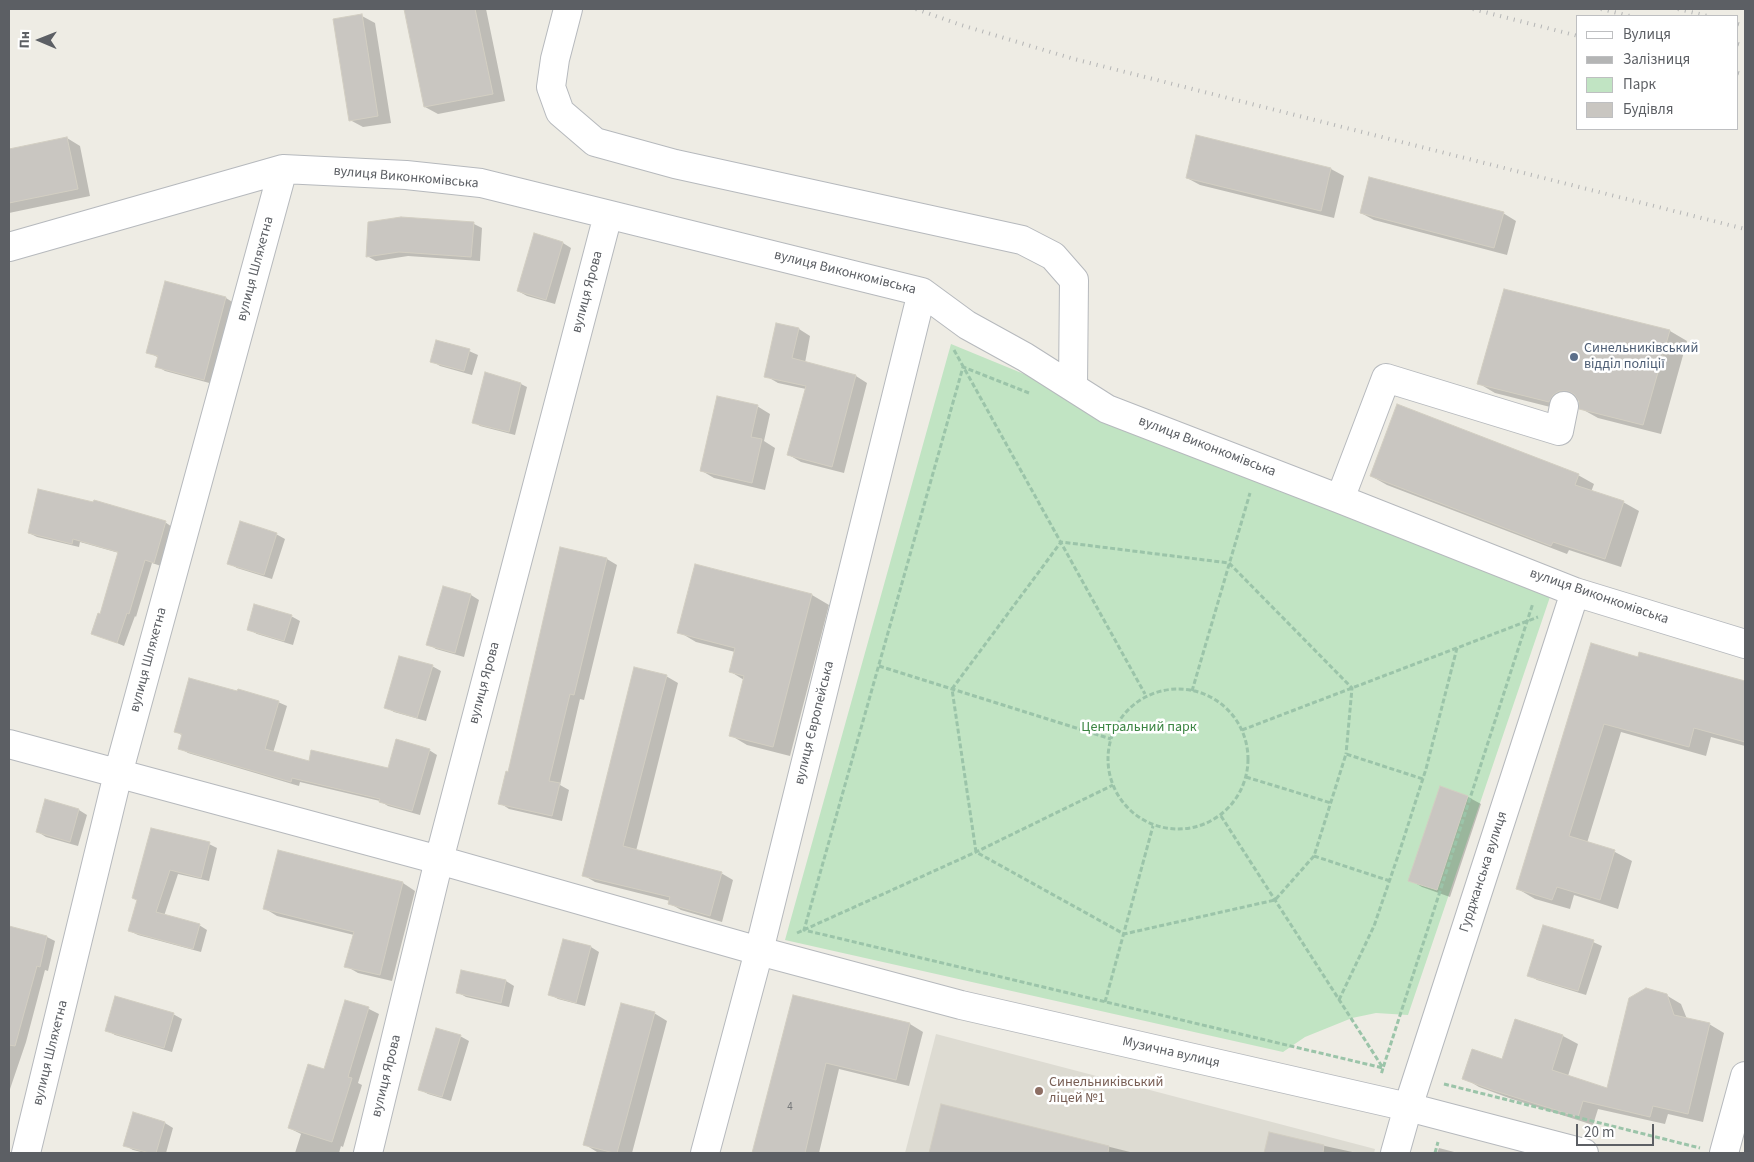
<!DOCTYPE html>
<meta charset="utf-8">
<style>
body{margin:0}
#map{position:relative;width:1754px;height:1162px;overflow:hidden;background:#eeece4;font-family:"Source Sans 3",sans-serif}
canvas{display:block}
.frame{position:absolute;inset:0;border:10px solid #5c5f64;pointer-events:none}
.legend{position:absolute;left:1576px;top:15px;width:162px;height:115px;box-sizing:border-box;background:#fff;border:1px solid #bebfc1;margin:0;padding:6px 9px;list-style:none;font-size:15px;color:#5c5f64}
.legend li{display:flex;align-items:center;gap:10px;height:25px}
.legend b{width:25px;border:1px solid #bebfc1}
.north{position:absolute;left:15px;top:15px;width:50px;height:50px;-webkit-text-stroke:4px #fff;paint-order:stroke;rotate:271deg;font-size:14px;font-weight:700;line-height:20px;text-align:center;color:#5c5f64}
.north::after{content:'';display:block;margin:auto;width:18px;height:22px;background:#5c5f64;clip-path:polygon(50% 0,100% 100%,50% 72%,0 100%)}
.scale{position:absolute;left:1576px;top:1124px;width:78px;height:22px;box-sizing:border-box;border:2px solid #5c5f64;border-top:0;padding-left:6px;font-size:15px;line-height:18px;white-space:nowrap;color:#5c5f64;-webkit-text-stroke:4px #fff;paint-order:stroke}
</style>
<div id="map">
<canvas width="1754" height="1162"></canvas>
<div class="frame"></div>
<ul class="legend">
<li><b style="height:6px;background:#fff"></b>Вулиця</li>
<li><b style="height:6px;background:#b4b5b5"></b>Залізниця</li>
<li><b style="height:14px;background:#c1e4c3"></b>Парк</li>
<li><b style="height:14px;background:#c9c6c1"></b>Будівля</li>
</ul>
<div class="north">Пн</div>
<div class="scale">20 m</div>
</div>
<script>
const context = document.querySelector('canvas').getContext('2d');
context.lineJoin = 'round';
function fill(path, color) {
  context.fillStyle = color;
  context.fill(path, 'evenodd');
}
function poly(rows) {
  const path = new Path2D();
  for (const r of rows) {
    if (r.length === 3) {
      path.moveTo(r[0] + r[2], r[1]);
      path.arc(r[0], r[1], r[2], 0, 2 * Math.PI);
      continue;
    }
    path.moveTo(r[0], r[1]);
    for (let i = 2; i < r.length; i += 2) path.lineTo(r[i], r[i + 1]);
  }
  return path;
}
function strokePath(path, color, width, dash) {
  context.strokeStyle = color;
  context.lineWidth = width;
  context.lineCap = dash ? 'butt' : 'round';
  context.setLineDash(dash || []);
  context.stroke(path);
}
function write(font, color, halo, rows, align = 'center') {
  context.font = font + ' "Source Sans 3",sans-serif';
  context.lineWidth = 5;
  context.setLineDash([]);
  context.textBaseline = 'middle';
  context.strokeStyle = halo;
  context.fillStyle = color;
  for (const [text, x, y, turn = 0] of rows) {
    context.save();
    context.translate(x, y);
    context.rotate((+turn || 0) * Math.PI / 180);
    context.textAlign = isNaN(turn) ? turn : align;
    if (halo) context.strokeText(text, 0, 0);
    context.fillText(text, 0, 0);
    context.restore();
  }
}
const education = poly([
 [936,1034,1375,1149,1374,1153,905,1153]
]);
const green = poly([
 [951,344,1552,591,1408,1015,1376,1013,1352,1018,1305,1037,1283,1052,785,940]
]);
const shadow = poly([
 [406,9,486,9,505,101,438,114,425,107],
 [362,16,375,23,391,123,363,127,350,120],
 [1197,136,1331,169,1344,176,1334,218,1200,185,1187,178],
 [67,138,80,146,90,196,9,213,9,150],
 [1361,213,1503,213,1516,221,1507,255,1374,220],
 [474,224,482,228,480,261,408,256,376,261,367,256],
 [535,235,563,243,571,248,555,304,527,296,518,291],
 [166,282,226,298,234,303,213,384,165,371,157,366,159,358,148,352],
 [1505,291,1670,331,1687,341,1661,434,1598,418,1580,408,1580,400,1576,401,1566,411,1495,393,1478,383],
 [799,329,810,336,805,363,856,376,867,383,844,473,801,462,789,455,806,389,778,383,766,376],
 [469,351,478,355,472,375,440,366,432,361],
 [486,374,521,384,527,387,515,435,480,426,474,422],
 [757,406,770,414,764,441,775,448,765,490,714,478,702,471],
 [1578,475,1594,484,1591,492,1623,502,1639,511,1621,567,1569,550,1567,554,1387,485,1371,476],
 [94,503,165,522,172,527,161,566,152,563,136,617,135,616,124,646,93,633,101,615,119,553,80,542,79,547,37,537,29,533],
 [276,534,285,539,272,579,237,568,228,563],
 [561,549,607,559,617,565,584,700,580,699,560,785,569,790,562,821,509,809,500,803,508,773],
 [696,565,812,595,829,605,790,756,747,745,730,735,744,680,731,672,735,652,696,642,679,632],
 [444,588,471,595,479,600,464,657,436,649,428,644],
 [291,616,300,621,293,645,257,634,248,629],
 [1592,645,1639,659,1640,654,1745,682,1745,746,1711,737,1706,756,1621,732,1587,843,1615,852,1632,861,1618,909,1574,895,1570,909,1535,899,1518,889],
 [432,666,441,671,426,721,394,712,386,707],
 [666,676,678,683,636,851,721,873,733,880,722,922,681,910,669,903,670,901,595,882,583,875],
 [278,702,287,706,273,753,310,763,389,770,429,750,437,755,420,815,388,806,380,801,300,782,299,786,188,753,180,748,183,736,175,731],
 [1468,797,1481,804,1450,897,1422,887,1410,880],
 [79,810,87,815,78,846,46,837,38,832],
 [152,830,209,844,217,848,209,881,178,874,164,916,199,925,207,930,201,952,138,935,130,931,138,900],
 [279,852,403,883,415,891,392,981,358,973,346,966,354,935,277,916,264,908],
 [9,928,47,937,55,941,48,971,45,970,26,1042,9,1092],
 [564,940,591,947,599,952,585,1006,558,999,549,994],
 [1593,942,1602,946,1586,995,1537,980,1529,975],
 [462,971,506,981,514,986,509,1007,466,997,457,992],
 [1666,995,1681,1004,1687,1019,1709,1024,1724,1033,1703,1122,1668,1114,1665,1124,1598,1109,1593,1125,1509,1098,1479,1087,1464,1078,1503,1061,1516,1021,1563,1036,1578,1044,1568,1076,1608,1090],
 [794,996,910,1024,923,1032,909,1086,839,1069,819,1153,753,1153],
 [346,1002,369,1009,379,1014,358,1083,362,1085,343,1147,341,1146,339,1153,295,1153,301,1134,289,1128,325,1071],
 [654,1013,667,1021,632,1153,597,1152,584,1144],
 [173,1014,182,1019,172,1052,115,1035,107,1030],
 [460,1036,469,1041,451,1101,428,1094,419,1089],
 [942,1105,1134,1153,930,1153],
 [133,1114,165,1123,173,1128,166,1153,145,1153,133,1150,124,1145],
 [1270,1134,1357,1153,1265,1153],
 [1439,1148,1458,1153,1437,1153]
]);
const building = poly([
 [404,9,475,9,493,94,424,107,404,9],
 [362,14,378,116,349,121,333,19,362,14],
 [1196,135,1331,168,1321,211,1186,178,1196,135],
 [67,137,78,189,9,203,9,149,67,137],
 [1369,177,1504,212,1494,248,1360,213,1369,177],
 [401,217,474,222,471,257,399,252,366,257,368,222,401,217],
 [534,233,563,242,546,300,517,291,534,233],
 [165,281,226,297,204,380,155,367,158,356,146,353,165,281],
 [1504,289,1670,330,1643,425,1579,409,1579,401,1574,394,1568,391,1559,391,1553,395,1549,402,1477,384,1504,289],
 [776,323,799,328,792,358,856,375,832,467,787,455,806,386,764,377,776,323],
 [436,340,470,349,464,371,430,362,436,340],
 [485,372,521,383,509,432,472,423,485,372],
 [717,396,758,405,751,437,762,439,752,483,700,471,717,396],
 [1397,404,1579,474,1575,485,1624,501,1605,559,1553,542,1551,546,1370,476,1397,404],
 [38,489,93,502,94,500,166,521,154,563,145,560,129,614,127,613,117,643,91,634,98,613,100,614,118,552,73,539,72,544,28,533,38,489],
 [240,521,277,533,264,575,227,564,240,521],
 [560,547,607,558,574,695,570,694,549,781,560,783,552,816,498,804,506,771,508,772,560,547],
 [695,564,812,594,773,747,729,736,744,676,729,672,735,648,677,633,695,564],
 [443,586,471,594,455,653,426,645,443,586],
 [254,604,292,615,284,641,247,630,254,604],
 [1591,643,1638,657,1639,652,1745,681,1745,742,1694,728,1689,747,1604,724,1569,836,1615,850,1600,900,1557,887,1552,900,1516,889,1591,643],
 [399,656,433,665,417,718,384,708,399,656],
 [634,667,667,675,623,846,722,872,710,916,668,904,670,897,582,876,634,667],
 [189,678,237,691,238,689,279,701,265,749,309,761,311,750,388,768,396,739,430,749,412,811,379,802,380,799,292,778,291,782,178,749,182,734,174,732,189,678],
 [1440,786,1468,796,1437,890,1408,881,1440,786],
 [45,799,79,809,70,842,36,832,45,799],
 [151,828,210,842,201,878,170,870,156,912,200,924,193,949,128,931,137,900,132,898,151,828],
 [278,850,403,882,380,975,344,967,354,932,263,909,278,850],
 [1543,925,1594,940,1578,991,1527,976,1543,925],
 [9,926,47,936,40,967,37,966,15,1046,9,1045,9,926],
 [563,939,591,946,576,1003,548,995,563,939],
 [461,970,506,980,501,1003,456,993,461,970],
 [1646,988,1667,994,1674,1015,1710,1023,1688,1114,1653,1106,1650,1117,1583,1101,1578,1117,1492,1090,1462,1079,1472,1049,1502,1059,1515,1019,1563,1035,1552,1070,1607,1088,1629,998,1646,988],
 [793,995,910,1023,896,1080,826,1063,805,1153,752,1153,793,995],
 [115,996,174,1013,164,1048,105,1031,115,996],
 [345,1000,369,1007,348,1077,352,1078,332,1142,288,1128,308,1064,324,1069,345,1000],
 [621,1003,655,1012,617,1153,614,1153,583,1145,621,1003],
 [436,1028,461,1035,442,1097,418,1090,436,1028],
 [941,1104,1109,1146,1108,1153,929,1153,941,1104],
 [133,1112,165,1122,156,1153,150,1153,123,1146,133,1112],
 [1269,1132,1324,1145,1323,1153,1264,1153,1269,1132]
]);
const path = poly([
 [954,350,1145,694],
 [1029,393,963,367,804,930,1383,1068,1533,603],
 [879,666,1111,739],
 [1178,759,70],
 [1192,691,1250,493],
 [1242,730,1538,617],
 [1246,777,1331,803],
 [1221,816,1383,1068,1381,1075],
 [1314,856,1275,900,1124,934,976,852,952,689,1061,542,1229,563,1352,688,1346,754],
 [1390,881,1314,856,1346,754,1423,779],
 [797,933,976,852,1113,785],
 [1339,1000,1374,926,1400,850,1426,769,1457,648],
 [1105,1002,1153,826],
 [1444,1084,1700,1148],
 [1435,1153,1438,1142]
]);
const minor = poly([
 [568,9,555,59,551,87,560,112,595,142,675,164,1022,240,1053,256,1074,280,1073,387],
 [9,247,283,169,406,175,481,183,922,292,967,325,1025,357,1107,409,1340,499,1575,592,1745,644],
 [1340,499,1386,378,1559,431,1564,406],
 [9,744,439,860,759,951,961,1005,1408,1107,1584,1153],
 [26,1153,118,774,283,169],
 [368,1153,439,860,608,215],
 [705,1153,759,951,922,292],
 [1395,1153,1408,1107,1575,592],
 [1724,1153,1745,1076]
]);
const rail = poly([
 [916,9,961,25,1074,59,1745,229],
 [1473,9,1578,36],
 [1601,9,1630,16],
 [1678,9,1708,16],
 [1738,24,1745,26],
 [1738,44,1745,46],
 [1738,73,1745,75]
]);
const markers = [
 [1574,357,5,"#5c6f8a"],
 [1039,1091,5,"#8d6e63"]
];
const numberNames = [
 ["4",790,1108]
];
const streetNames = [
 ["вулиця Виконкомівська",406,178,5],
 ["вулиця Шляхетна",256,269,-75],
 ["вулиця Виконкомівська",845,273,14],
 ["вулиця Ярова",588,292,-75],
 ["вулиця Виконкомівська",1207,447,21],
 ["вулиця Виконкомівська",1599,597,19],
 ["вулиця Шляхетна",149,660,-75],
 ["вулиця Ярова",485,683,-75],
 ["вулиця Європейська",815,723,-76],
 ["Гурджанська вулиця",1484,872,-72],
 ["вулиця Шляхетна",51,1053,-76],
 ["Музична вулиця",1171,1053,13],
 ["вулиця Ярова",387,1076,-76]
];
const serviceNames = [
 ["Синельниківський",1584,349],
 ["відділ поліції",1584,365]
];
const parkNames = [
 ["Центральний парк",1139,728]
];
const educationNames = [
 ["Синельниківський",1049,1083],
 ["ліцей №1",1049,1099]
];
fill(education, '#dddbd2');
fill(green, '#c1e4c3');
fill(shadow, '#0003');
fill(building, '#c9c6c1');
strokePath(building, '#d2cec2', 1);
strokePath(minor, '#b6b9bd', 30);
strokePath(path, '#9bc4a9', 3, [5, 2.5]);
strokePath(minor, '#fff', 28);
strokePath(rail, '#b4b5b5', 4, [1, 6]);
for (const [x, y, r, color] of markers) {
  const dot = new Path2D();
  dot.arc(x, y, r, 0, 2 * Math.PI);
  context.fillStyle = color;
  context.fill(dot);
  strokePath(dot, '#fff', 2);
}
write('11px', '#77797b', null, numberNames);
write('14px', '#5c5f64', '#fff', streetNames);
write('14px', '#4e5e75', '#fff', serviceNames, 'left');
write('14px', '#3a8441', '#fff', parkNames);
write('14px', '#785e54', '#fff', educationNames, 'left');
</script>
